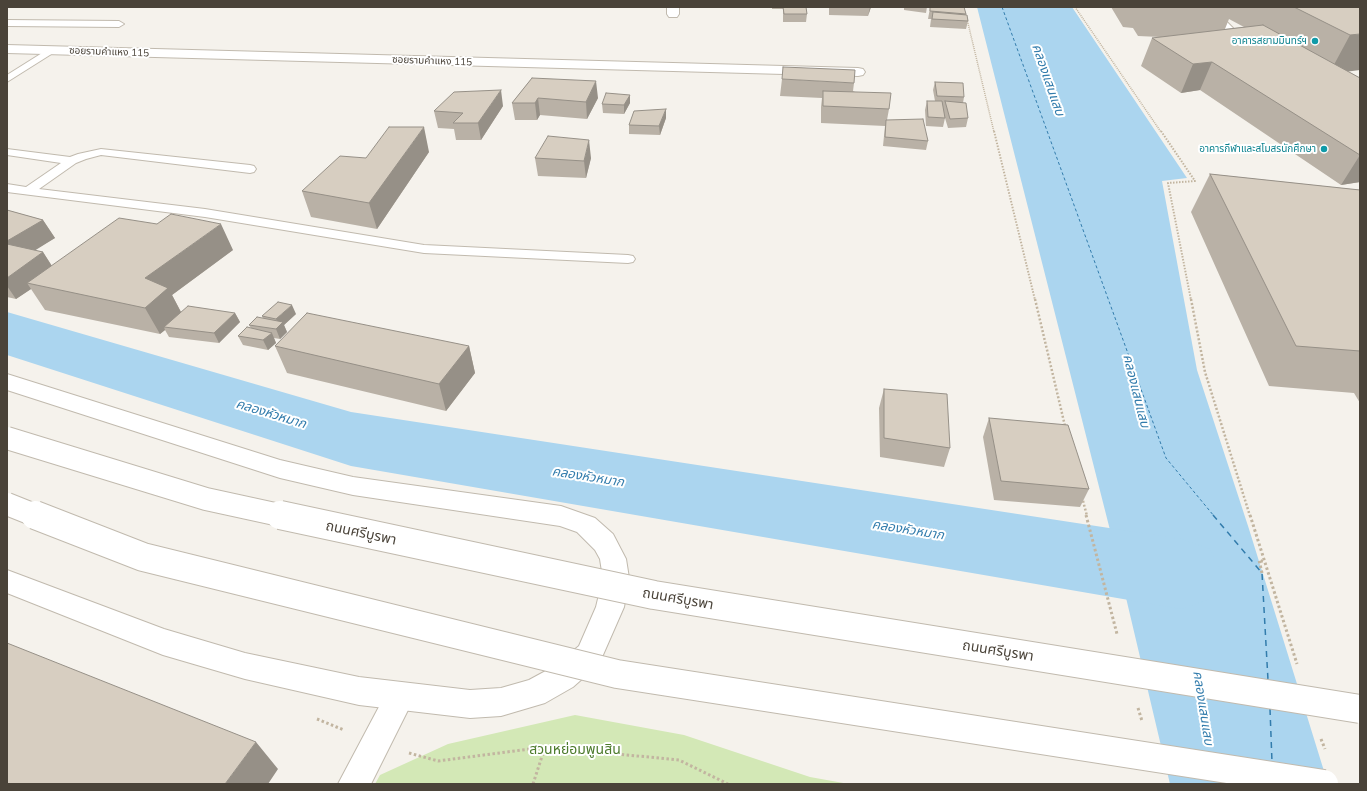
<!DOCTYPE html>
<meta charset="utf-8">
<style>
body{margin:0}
#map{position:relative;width:1367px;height:791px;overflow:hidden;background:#f5f2ec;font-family:Mulish,sans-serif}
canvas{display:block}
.frame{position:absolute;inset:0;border:8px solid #4a4339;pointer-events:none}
</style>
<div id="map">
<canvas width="1367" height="791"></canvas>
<div class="frame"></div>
</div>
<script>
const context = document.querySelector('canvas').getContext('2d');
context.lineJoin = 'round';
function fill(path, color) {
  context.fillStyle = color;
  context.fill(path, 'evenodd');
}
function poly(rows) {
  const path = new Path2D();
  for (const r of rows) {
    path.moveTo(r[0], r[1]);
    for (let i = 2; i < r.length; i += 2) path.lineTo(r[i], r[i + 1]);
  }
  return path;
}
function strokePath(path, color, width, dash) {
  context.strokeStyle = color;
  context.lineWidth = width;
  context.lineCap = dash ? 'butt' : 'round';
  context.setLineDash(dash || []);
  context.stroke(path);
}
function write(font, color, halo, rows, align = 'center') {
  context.font = font + ' Mulish,"Noto Sans Thai",sans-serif';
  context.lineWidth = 4;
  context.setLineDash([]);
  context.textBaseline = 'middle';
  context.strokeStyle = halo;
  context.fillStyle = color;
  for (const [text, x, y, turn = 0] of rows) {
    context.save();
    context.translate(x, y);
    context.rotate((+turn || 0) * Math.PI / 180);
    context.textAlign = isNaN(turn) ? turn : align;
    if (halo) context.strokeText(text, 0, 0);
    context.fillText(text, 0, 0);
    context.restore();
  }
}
const green = poly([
 [575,715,684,735,810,777,849,784,375,784,380,775,448,744]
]);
const water = poly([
 [977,7,1072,7,1187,178,1162,181,1197,370,1249,529,1328,784,1170,784,1110,530]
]);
const river = poly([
 [7,312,351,412,1181,539,1210,549,1222,574,1210,599,1181,609,351,466,7,355,7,312]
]);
const ferryFar1 = poly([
 [1002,7,1166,458,1214,516]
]);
const ferry = poly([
 [1213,515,1262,573,1268,680],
 [1270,709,1272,762]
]);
const pathFar3 = poly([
 [1075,7,1161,132],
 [967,19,994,132]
]);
const pathFar2 = poly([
 [994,131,1035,300],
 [1161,131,1195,181,1168,183,1191,300]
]);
const pathFar1 = poly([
 [1035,299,1065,426],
 [1191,299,1205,372,1250,516],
 [1082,497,1087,516]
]);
const path = poly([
 [1086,515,1117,634],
 [1250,515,1297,664],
 [1262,573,1259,560,1264,562],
 [1138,708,1142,721],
 [317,719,344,730],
 [1321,739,1325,749],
 [409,753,438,761,545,747,679,760,728,784],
 [533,784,545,747]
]);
const service = poly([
 [1208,7,1216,7,1223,18,1237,32,1249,40,1251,42,1249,44,1243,44,1231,36,1216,21,1208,7],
 [7,20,119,21,124,24,119,27,7,26,7,20],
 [50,48,55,51,53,53,7,82,7,75,50,48],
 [7,149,70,157,78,154,101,149,250,165,254,166,256,169,254,172,250,173,101,155,86,159,76,163,39,189,205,209,424,245,628,255,633,256,635,259,633,262,628,263,424,253,205,217,7,192,7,184,26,187,61,163,7,155,7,149]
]);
const minor = poly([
 [667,7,679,7,679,14,677,17,669,17,667,14,667,7],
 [7,45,858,68,863,69,865,72,863,75,858,76,7,53,7,45],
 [400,682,410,686,415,696,371,784,338,784,390,686,400,682]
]);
const tertiary = poly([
 [7,374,280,460,353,477,561,506,595,518,613,534,626,559,629,578,624,607,599,664,573,687,545,703,501,716,470,718,359,705,245,679,163,655,7,593,7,570,164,629,245,653,359,677,470,690,501,688,529,680,553,667,579,646,596,607,603,578,600,559,595,550,577,532,560,526,353,495,280,478,7,390,7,374]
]);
const tertiaryBridgeFar1 = poly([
 [7,438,206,499,284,516],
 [7,504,37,516]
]);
const tertiaryBridge = poly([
 [35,515,143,557,617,674,1324,784],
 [280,515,654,595,1360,709]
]);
const wall = poly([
 [772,7,806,7,807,14,806,22,783,22,783,9,772,9],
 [829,7,871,7,868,16,829,15],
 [904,7,927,7,926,13,904,10],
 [927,7,964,7,966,15,968,21,966,29,930,27,931,19,928,19,930,8,928,8],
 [1111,7,1360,7,1347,71,1360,78,1360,182,1341,185,1200,90,1181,93,1141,66,1152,38,1160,37,1138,36,1133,28,1123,27],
 [1229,19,1244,27,1225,29],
 [532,78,598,98,587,119,540,115,537,120,515,120,512,103],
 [782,79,854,83,853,91,889,109,887,120,928,141,926,150,883,146,885,126,821,123,821,107,822,98,780,96],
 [935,82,964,97,963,103,968,118,966,127,948,128,945,118,943,127,926,126,925,110,927,101,935,101,933,90],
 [630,95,630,103,624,114,603,113,602,104],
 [503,106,481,140,456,140,454,129,438,128,434,111],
 [666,118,660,135,629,134,629,125],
 [429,152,377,229,311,217,302,191,366,158],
 [535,158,591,158,586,178,538,176],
 [1210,174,1360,190,1360,403,1354,393,1269,386,1191,212],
 [7,210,43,220,55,238,34,250,43,252,52,266,233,250,172,295,181,312,235,313,240,322,219,343,169,337,165,330,160,334,45,310,31,289,16,299,7,297],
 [296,314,284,325,287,332,280,339,274,338,276,343,268,350,243,345,238,336,251,328,249,325,263,319,262,316],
 [275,346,469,346,475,373,446,411,287,373],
 [884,389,950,448,944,467,880,457,879,408],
 [989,418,1089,489,1080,507,994,500,983,437]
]);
const shadedWall = poly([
 [870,7,871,7,868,16],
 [1360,34,1360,70,1329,74,1350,35],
 [1212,62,1200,90,1181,93,1193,64],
 [596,81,598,98,587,119,586,102],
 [501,90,503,106,481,140,478,123],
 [630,95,630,103,624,114,624,105],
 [538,98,540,115,537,120,535,103],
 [666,109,666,118,660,135,659,126],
 [424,127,429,152,377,229,369,203],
 [589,140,591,158,586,178,584,161],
 [1360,155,1360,182,1341,185],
 [43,220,55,238,18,261,7,244,7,241],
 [221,224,233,250,172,295,182,314,164,327,165,330,160,334,145,308,145,278],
 [43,252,55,271,27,283,31,289,16,299,7,286,7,278],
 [292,305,296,314,284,325,287,332,280,339,276,329,279,326,276,319],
 [235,313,240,322,219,343,214,333],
 [272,333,276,343,268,350,263,340],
 [469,346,475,373,446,411,439,384],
 [256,742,278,769,268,784,225,784]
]);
const building = poly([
 [783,7,806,7,807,14,784,14,783,7],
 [930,7,964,7,966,14,930,11,930,7],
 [1294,7,1360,7,1360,34,1350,35,1294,7],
 [933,12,967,15,968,21,932,19,933,12],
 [1263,25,1360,78,1360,155,1212,62,1193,64,1152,38,1263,25],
 [783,67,855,70,854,83,782,79,783,67],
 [532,78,596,81,586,102,538,98,535,103,512,103,532,78],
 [935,82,963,83,964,97,937,96,935,82],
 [501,90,478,123,453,123,463,113,434,111,454,92,501,90],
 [823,91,891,93,889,109,823,106,823,91],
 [606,93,630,95,624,105,602,104,606,93],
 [927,101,942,101,945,118,928,117,927,101],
 [945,101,966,103,968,118,950,119,945,101],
 [666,109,659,126,629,125,634,111,666,109],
 [923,119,928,141,885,137,886,120,923,119],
 [389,127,424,127,369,203,302,191,340,156,366,158,389,127],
 [548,136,589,140,584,161,535,158,548,136],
 [1210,174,1360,190,1360,351,1296,346,1210,174],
 [7,210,43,220,7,241,7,210],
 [171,214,221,224,145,278,168,288,145,308,27,283,119,218,157,224,171,214],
 [7,244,43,252,7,278,7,244],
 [278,302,292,305,276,319,262,316,278,302],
 [188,306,235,313,214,333,164,327,188,306],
 [307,313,469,346,439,384,275,346,307,313],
 [257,317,283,322,276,329,249,325,257,317],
 [247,327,272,333,263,340,238,336,247,327],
 [884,389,947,394,950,448,884,438,884,389],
 [989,418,1068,425,1089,489,1001,481,989,418],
 [7,643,256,742,225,784,7,784,7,643]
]);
const markers = [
 [1315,41,4,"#0f9aa8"],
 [1324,149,4,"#0f9aa8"]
];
const farCulturenames = [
 ["อาคารสยามมินทร์ฯ",1307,41],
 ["อาคารกีฬาและสโมสรนักศึกษา",1316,149]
];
const farStreetnames = [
 ["ซอยรามคำแหง 115",109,52,2],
 ["ซอยรามคำแหง 115",432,61,2]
];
const waterNames = [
 ["คลองแสนแสบ",1048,80,71],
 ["คลองแสนแสบ",1136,391,76],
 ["คลองหัวหมาก",271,414,17],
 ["คลองหัวหมาก",588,477,9],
 ["คลองหัวหมาก",908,530,9],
 ["คลองแสนแสบ",1203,708,81]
];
const nearStreetnames = [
 ["ถนนศรีบูรพา",361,533,12],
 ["ถนนศรีบูรพา",678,599,10],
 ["ถนนศรีบูรพา",998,651,9]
];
const nearParknames = [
 ["สวนหย่อมพูนสิน",575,750]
];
fill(green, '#d3e8b6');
fill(water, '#abd5ef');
fill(river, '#abd5ef');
strokePath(ferryFar1, '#327cac', 1, [3, 2.5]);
strokePath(ferry, '#327cac', 1.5, [6, 5]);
strokePath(service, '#c1baae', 2);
strokePath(minor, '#c1baae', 2);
strokePath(tertiary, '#c1baae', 2);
strokePath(pathFar3, '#c2b5a0', 1.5, [1, 1]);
strokePath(pathFar2, '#c2b5a0', 2, [1.5, 1.5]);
strokePath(pathFar1, '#c2b5a0', 2.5, [2, 2]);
strokePath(path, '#c2b5a0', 3, [2.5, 2.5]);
fill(service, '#fff');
fill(minor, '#fff');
fill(tertiary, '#fff');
strokePath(tertiaryBridgeFar1, '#c1baae', 24, []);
strokePath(tertiaryBridge, '#c1baae', 30, []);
strokePath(tertiaryBridgeFar1, '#fff', 22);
strokePath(tertiaryBridge, '#fff', 28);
fill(wall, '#b9b1a6');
fill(shadedWall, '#969087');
fill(building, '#d7cec1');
strokePath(building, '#969087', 1);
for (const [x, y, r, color] of markers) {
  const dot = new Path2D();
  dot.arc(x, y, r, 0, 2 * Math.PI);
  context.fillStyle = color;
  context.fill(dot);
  strokePath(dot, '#fff', 1.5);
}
write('10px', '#0d838f', '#fff', farCulturenames, 'right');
write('10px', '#4a4339', '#fff', farStreetnames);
write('italic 13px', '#327cac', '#fff', waterNames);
write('14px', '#4a4339', '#fff', nearStreetnames);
write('14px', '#4d7b2d', '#fff', nearParknames);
</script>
